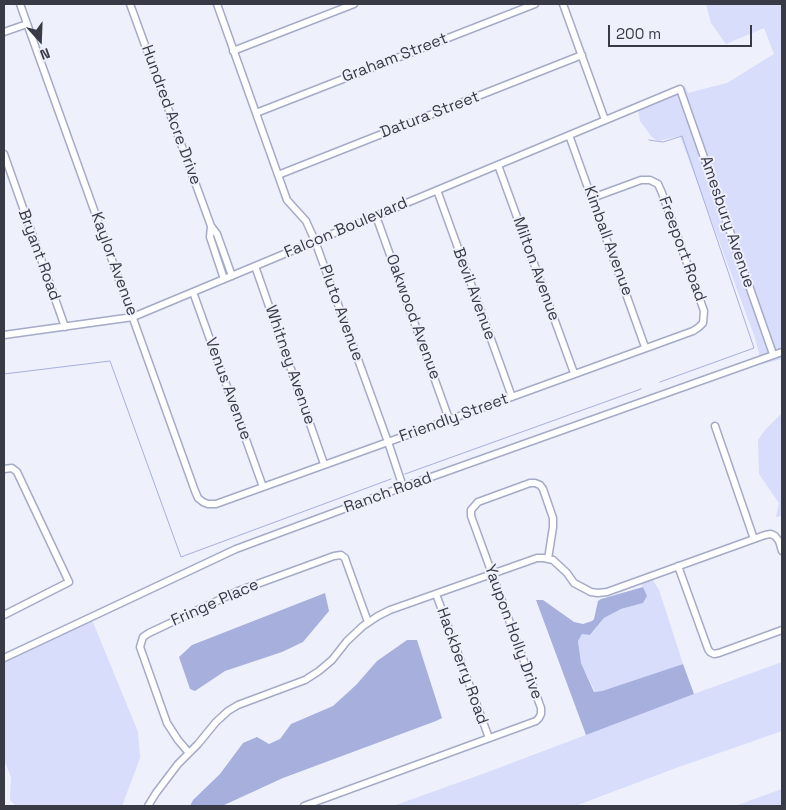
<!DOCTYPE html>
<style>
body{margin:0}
#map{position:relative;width:786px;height:810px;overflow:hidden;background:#eef0fc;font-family:"Space Grotesk",sans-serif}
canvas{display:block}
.frame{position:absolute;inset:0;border:5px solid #383a46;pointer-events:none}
.north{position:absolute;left:15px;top:15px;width:50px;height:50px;-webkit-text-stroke:4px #eef0fc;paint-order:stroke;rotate:160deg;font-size:14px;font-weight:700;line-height:20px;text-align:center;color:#383a46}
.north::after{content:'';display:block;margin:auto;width:18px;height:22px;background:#383a46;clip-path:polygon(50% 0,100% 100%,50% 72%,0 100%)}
.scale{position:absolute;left:608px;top:25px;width:144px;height:22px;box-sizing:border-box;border:2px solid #383a46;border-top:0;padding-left:6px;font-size:15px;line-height:18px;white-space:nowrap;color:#383a46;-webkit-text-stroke:4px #eef0fc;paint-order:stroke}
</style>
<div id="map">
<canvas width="786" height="810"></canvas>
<div class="frame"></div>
<div class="north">N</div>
<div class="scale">200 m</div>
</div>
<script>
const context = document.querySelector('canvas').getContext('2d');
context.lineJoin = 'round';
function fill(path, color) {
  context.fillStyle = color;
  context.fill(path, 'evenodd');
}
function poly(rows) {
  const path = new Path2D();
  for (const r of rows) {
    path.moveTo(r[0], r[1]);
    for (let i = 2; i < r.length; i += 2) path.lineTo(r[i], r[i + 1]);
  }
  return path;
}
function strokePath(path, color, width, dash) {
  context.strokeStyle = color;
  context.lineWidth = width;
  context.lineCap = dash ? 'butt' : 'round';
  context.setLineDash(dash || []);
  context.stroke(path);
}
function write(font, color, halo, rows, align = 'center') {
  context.font = font + ' "Space Grotesk",sans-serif';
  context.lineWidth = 4;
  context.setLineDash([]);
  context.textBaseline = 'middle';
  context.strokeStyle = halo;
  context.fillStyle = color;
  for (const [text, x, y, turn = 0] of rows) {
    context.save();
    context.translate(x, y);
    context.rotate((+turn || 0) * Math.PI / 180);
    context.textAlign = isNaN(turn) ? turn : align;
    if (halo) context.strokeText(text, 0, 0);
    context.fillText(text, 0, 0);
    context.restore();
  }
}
const green = poly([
 [706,4,782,4,782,359,762,364,754,335,680,136,658,141,652,137,640,121,638,110,685,86,688,93,727,83,774,54,764,28,726,44,711,23],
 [782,413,782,516,776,517,779,503,759,474,758,440,765,430],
 [652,579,659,590,683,664,602,691,595,692,581,663,578,641,582,634,591,635,604,618,621,609,643,603,647,596,641,583],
 [90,615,138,732,140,758,122,806,16,806,10,800,11,777,4,760,4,661],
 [782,662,782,731,676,768,575,806,393,806,488,772,694,694],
 [782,789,782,806,735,806]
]);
const water = poly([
 [643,587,647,596,643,603,621,609,604,618,590,635,582,634,578,641,581,663,594,692,602,691,683,664,694,694,586,735,536,600,543,600,574,622,583,624,592,621,594,619,598,601,601,599],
 [325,593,329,611,303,642,282,652,225,671,195,691,190,689,179,657,192,645],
 [407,640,417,640,442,718,436,721,283,778,222,806,190,806,193,800,220,774,243,743,257,737,269,744,280,739,291,724,333,706,356,685,377,661]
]);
const stream = poly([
 [649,140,663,142,682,136,754,348,660,382],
 [4,374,110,361,181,557,391,479],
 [405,474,641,389]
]);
const minor = poly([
 [20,4,195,491,198,498,203,502,208,504,216,504,388,442,693,331,699,327,703,323,704,311,662,193,658,184,650,180,641,180,592,198],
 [130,4,211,226,217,234,232,276],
 [217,4,287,200,306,221,315,241,388,442,403,487],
 [563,4,605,120],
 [4,32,27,24],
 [233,51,354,4],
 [256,113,535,4],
 [569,135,645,347],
 [4,154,65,327],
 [498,165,574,373],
 [278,175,582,55],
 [437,190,512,397],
 [376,216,449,419],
 [211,226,210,237,224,279],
 [255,266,324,464],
 [193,292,263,487],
 [4,335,133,317,680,89,773,354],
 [715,426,754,539],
 [4,469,12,468,17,472,69,582,4,615],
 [678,566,708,649,710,652,714,654,719,653,782,630],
 [436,594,489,738],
 [4,658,236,549,403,487,782,352],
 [189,753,178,740,167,723,140,647,143,637,149,633,238,591,334,556,341,555,345,558,347,564,368,622],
 [148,806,156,793,178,764,198,744,216,722,228,711,238,705,305,680,319,671,332,660,347,641,363,626,378,616,390,610,537,558,544,558,553,560,567,573,574,583,591,592,598,593,607,592,765,535,771,534,775,536,779,541,782,551],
 [304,806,536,721,539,718,541,714,541,708,471,516,471,510,478,502,530,483,535,483,540,485,543,489,553,518,553,527,548,559]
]);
const streetNames = [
 ["Graham Street",395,58,-21],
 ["Hundred Acre Drive",171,115,70],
 ["Datura Street",430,115,-21],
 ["Amesbury Avenue",727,222,71],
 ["Falcon Boulevard",346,228,-23],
 ["Kimball Avenue",608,241,70],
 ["Freeport Road",682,249,70],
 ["Bryant Road",39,255,70],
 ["Kaylor Avenue",114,264,70],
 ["Milton Avenue",536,269,70],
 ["Bevil Avenue",474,294,70],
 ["Pluto Avenue",341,313,70],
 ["Oakwood Avenue",413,317,70],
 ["Whitney Avenue",290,365,71],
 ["Venus Avenue",228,389,70],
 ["Friendly Street",454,418,-20],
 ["Ranch Road",388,493,-20],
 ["Fringe Place",215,603,-24],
 ["Yaupon Holly Drive",513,632,70],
 ["Hackberry Road",462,666,70]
];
fill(green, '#d7ddfa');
fill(water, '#a7afdd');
strokePath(stream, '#a7afdd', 1);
strokePath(minor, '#a5aac7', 9);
strokePath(minor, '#fff', 6);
write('16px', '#383a46', '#eef0fc', streetNames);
</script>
